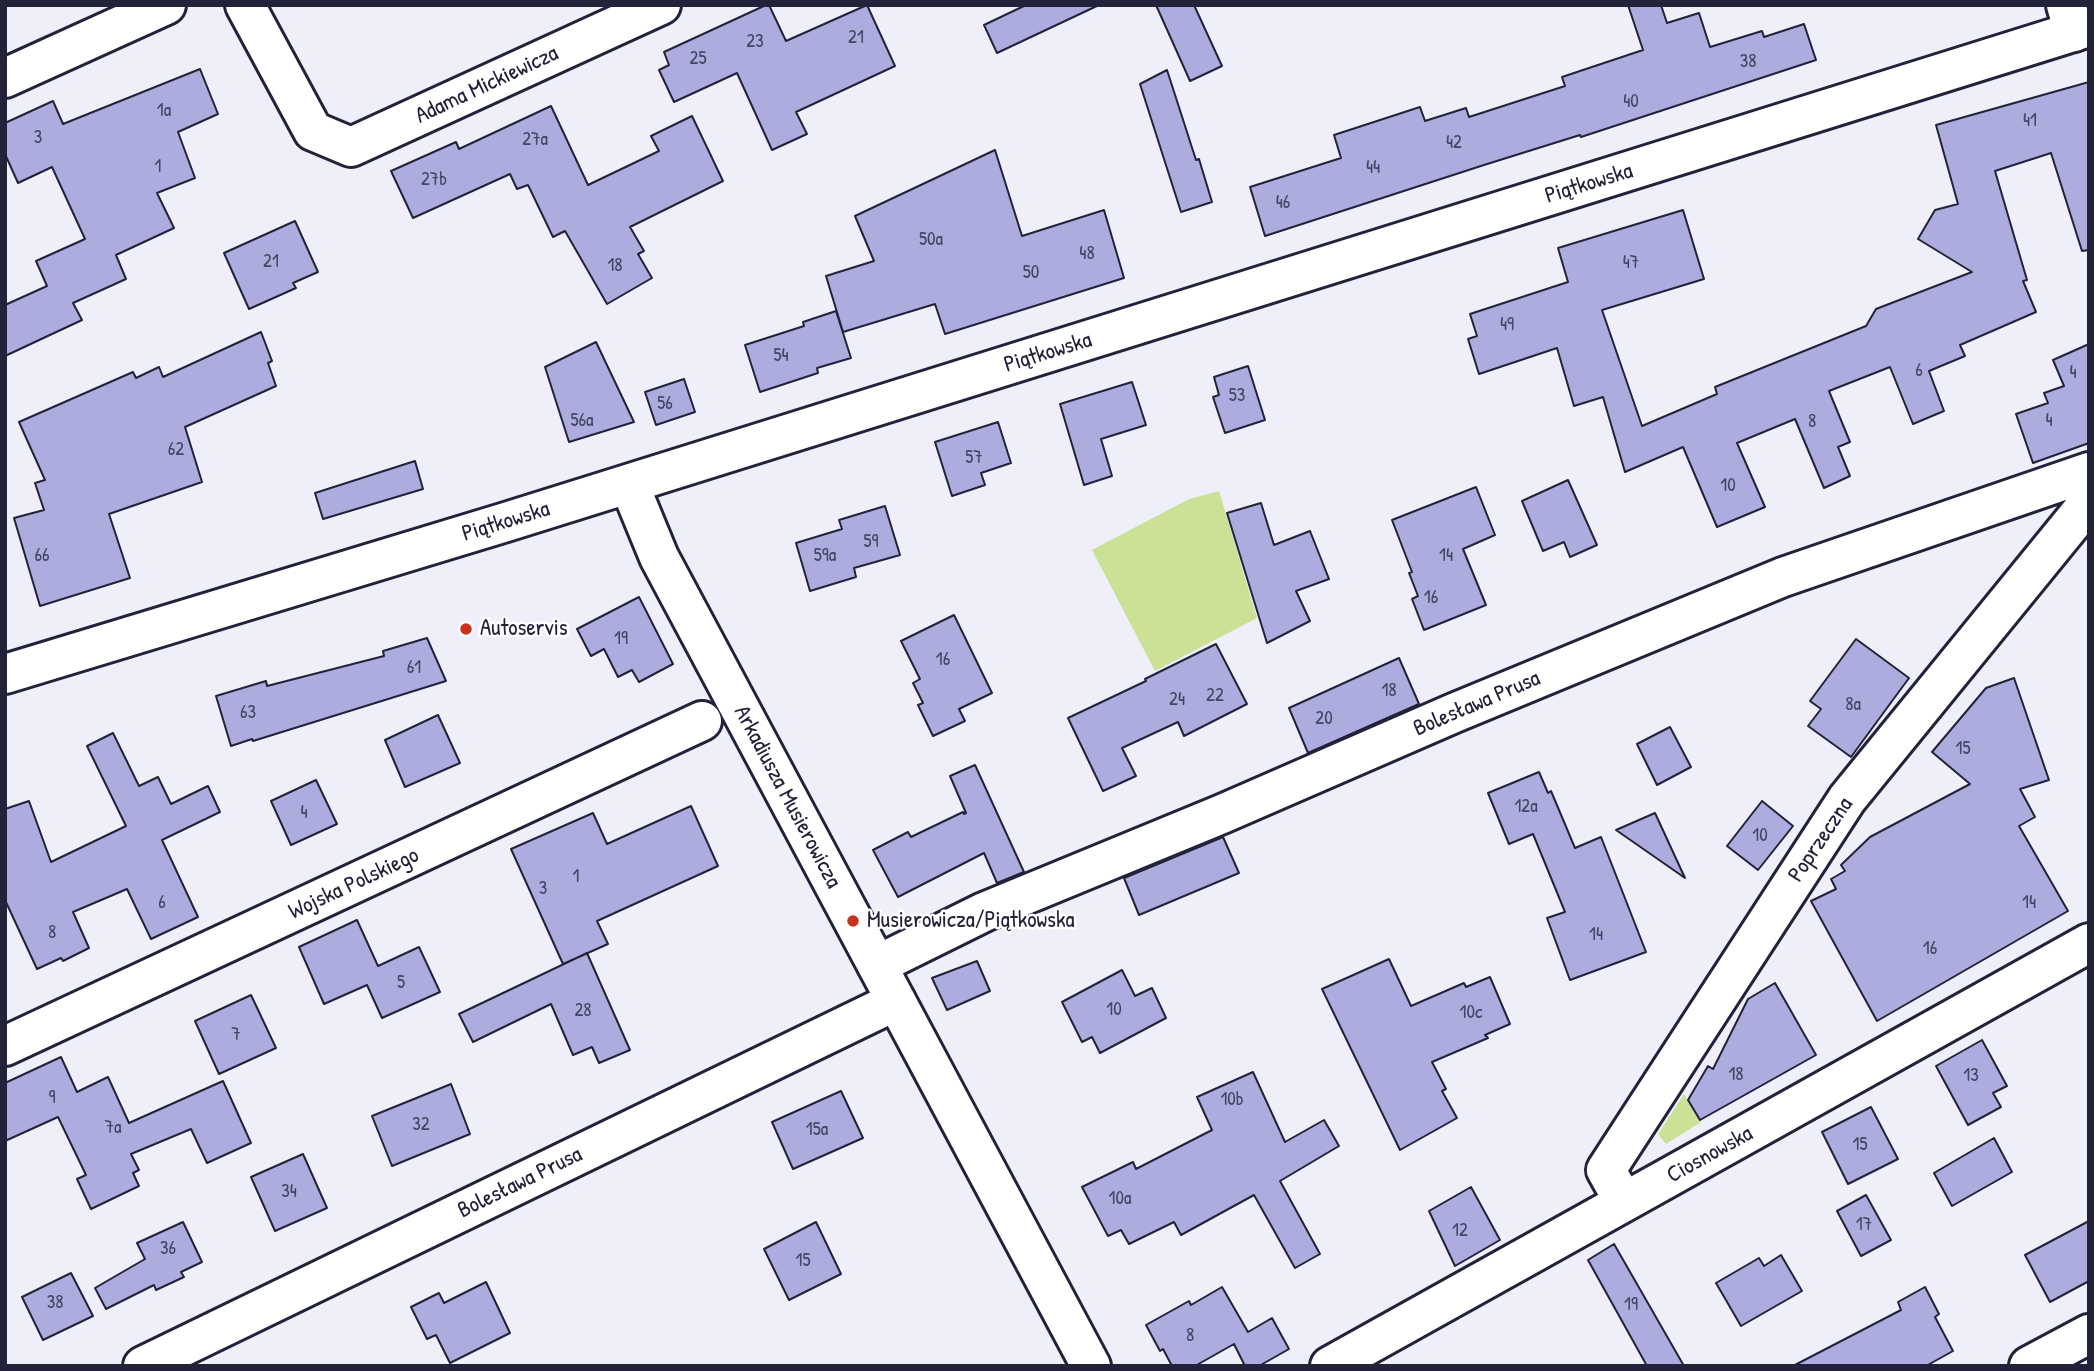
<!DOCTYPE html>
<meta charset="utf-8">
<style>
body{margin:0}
#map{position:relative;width:2094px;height:1371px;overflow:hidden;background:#eeeff8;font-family:"Patrick Hand",sans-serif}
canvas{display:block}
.frame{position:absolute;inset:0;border:7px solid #22223b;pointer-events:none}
</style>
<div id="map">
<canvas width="2094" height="1371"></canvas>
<div class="frame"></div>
</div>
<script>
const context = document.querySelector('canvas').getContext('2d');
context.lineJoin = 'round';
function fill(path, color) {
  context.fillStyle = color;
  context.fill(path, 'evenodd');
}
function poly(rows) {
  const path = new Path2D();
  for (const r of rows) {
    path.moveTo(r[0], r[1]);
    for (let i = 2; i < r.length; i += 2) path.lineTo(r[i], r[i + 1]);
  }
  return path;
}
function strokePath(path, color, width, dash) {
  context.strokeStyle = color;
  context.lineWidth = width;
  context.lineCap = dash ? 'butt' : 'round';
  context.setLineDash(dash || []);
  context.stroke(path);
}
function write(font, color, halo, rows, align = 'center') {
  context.font = font + ' "Patrick Hand",sans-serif';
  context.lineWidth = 5;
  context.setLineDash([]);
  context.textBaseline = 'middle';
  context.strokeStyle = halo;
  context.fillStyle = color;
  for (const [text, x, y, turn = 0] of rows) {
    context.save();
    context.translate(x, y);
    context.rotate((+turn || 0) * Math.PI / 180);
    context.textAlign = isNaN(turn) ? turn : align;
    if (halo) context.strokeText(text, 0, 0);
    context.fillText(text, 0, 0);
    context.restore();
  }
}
const green = poly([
 [1219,491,1257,618,1155,671,1092,550,1189,499],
 [1684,1094,1701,1122,1666,1144,1658,1134]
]);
const building = poly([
 [766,5,769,5,786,41,867,5,895,66,796,112,807,134,772,150,737,73,674,102,659,70,669,65,664,52,766,5],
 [1026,5,1099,5,997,53,984,25,1026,5],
 [1156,5,1194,5,1222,66,1190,81,1156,5],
 [1628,5,1661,5,1667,23,1699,13,1710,47,1762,31,1764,37,1804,24,1816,60,1581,137,1580,135,1484,165,1265,236,1250,187,1341,158,1334,135,1420,107,1425,121,1466,108,1469,117,1565,86,1562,77,1643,50,1628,5],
 [200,69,218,114,178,132,195,178,157,193,174,228,116,255,126,279,73,303,82,320,5,356,5,305,47,286,36,261,85,239,52,167,18,183,5,154,5,123,53,101,63,124,200,69],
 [1167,70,1196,160,1199,159,1212,202,1181,212,1140,84,1167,70],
 [2089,82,2089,250,2082,251,2051,153,1995,171,2027,280,2023,281,2036,312,1960,345,1965,356,1929,371,1944,411,1913,424,1890,367,1829,391,1850,442,1838,447,1850,476,1824,488,1795,419,1737,443,1765,507,1717,527,1683,447,1625,472,1603,397,1574,406,1557,348,1479,374,1468,339,1477,336,1470,314,1568,282,1558,248,1683,210,1704,279,1602,310,1642,426,1717,394,1715,387,1866,326,1876,309,1972,272,1918,239,1935,210,1958,204,1936,125,2089,82],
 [551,106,588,185,659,151,651,136,692,116,723,181,630,227,644,251,638,254,652,278,607,304,565,231,553,237,528,185,517,189,510,174,413,218,391,171,456,142,459,149,551,106],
 [995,150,1022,236,1104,210,1124,278,945,334,935,304,843,332,826,276,874,261,855,216,995,150],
 [295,221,318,272,293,283,296,288,249,309,224,253,295,221],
 [836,311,851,358,817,368,818,373,760,392,745,345,804,326,803,322,836,311],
 [261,332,272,361,268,363,276,386,185,427,202,482,109,514,130,578,40,606,14,518,44,510,35,483,45,480,19,422,133,372,136,378,159,367,163,377,261,332],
 [596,342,634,422,569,442,545,367,596,342],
 [2089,344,2089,443,2033,463,2016,414,2048,403,2044,393,2064,386,2053,360,2089,344],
 [1248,366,1265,420,1225,433,1213,397,1219,395,1214,377,1248,366],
 [684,379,695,412,656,425,645,392,684,379],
 [1132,382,1146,425,1101,439,1112,476,1084,485,1060,404,1132,382],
 [998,422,1011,463,981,473,985,485,952,496,935,442,998,422],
 [415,461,423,489,323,519,315,493,415,461],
 [1568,480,1597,545,1570,557,1564,542,1543,551,1522,501,1568,480],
 [1476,487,1495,535,1463,549,1486,605,1424,630,1412,599,1418,596,1409,573,1412,572,1392,520,1476,487],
 [1261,503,1274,545,1310,531,1329,579,1296,591,1310,621,1267,643,1227,513,1261,503],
 [885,506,900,555,854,568,856,577,810,591,796,543,842,529,839,520,885,506],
 [639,597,673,664,639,682,632,670,618,677,604,649,591,656,577,629,639,597],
 [954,615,992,693,959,709,965,721,933,736,918,705,923,703,913,683,920,679,901,641,954,615],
 [427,638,446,681,253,741,252,739,231,746,216,696,266,681,267,686,384,656,383,651,427,638],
 [1856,639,1909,678,1851,757,1808,726,1821,709,1810,701,1856,639],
 [1216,644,1247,704,1184,736,1178,722,1122,748,1136,776,1103,791,1068,718,1146,681,1145,679,1216,644],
 [1399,658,1419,704,1308,753,1289,708,1399,658],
 [2014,678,2049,780,2020,789,2035,817,2019,826,2068,911,1877,1021,1811,901,1836,889,1831,879,1845,871,1841,865,1870,837,1970,784,1932,752,1986,688,2014,678],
 [438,715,460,763,405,787,385,740,438,715],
 [1670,727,1691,767,1657,785,1637,744,1670,727],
 [113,733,139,786,158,777,171,804,208,786,220,812,162,840,198,917,151,939,127,889,73,912,89,948,63,961,61,958,37,969,5,900,5,809,29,801,51,862,126,826,87,746,113,733],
 [975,765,1024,872,997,883,984,853,898,897,873,850,908,832,911,837,963,812,964,814,966,813,950,776,975,765],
 [1539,772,1548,793,1551,791,1575,848,1601,837,1646,952,1570,980,1547,918,1565,912,1533,834,1509,844,1488,793,1539,772],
 [316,780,337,824,291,845,271,801,316,780],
 [1762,801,1793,826,1758,870,1727,846,1762,801],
 [691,806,718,866,597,921,608,944,563,964,511,849,593,813,607,844,691,806],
 [1655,813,1685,878,1616,830,1655,813],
 [1223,837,1239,873,1139,915,1124,878,1223,837],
 [357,920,378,966,419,947,440,992,382,1018,367,985,324,1004,299,947,357,920],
 [587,953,630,1050,599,1063,592,1047,573,1055,551,1004,473,1042,459,1014,587,953],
 [1389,959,1411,1006,1464,983,1466,987,1490,977,1510,1024,1485,1035,1488,1038,1432,1062,1446,1089,1442,1091,1457,1118,1400,1150,1322,989,1389,959],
 [977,961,990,991,947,1010,932,978,977,961],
 [1122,970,1135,996,1152,988,1166,1018,1100,1053,1092,1037,1082,1042,1062,1002,1122,970],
 [1775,983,1816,1055,1700,1120,1688,1100,1708,1066,1713,1069,1748,999,1775,983],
 [251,995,276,1048,219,1074,195,1021,251,995],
 [1982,1040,2007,1086,1993,1093,2001,1107,1968,1125,1936,1066,1982,1040],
 [61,1057,77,1092,108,1077,129,1123,223,1081,251,1143,207,1163,191,1129,131,1154,139,1170,133,1173,139,1186,91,1209,77,1179,86,1175,58,1117,5,1141,5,1083,61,1057],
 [1253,1072,1285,1142,1324,1120,1339,1146,1280,1181,1320,1254,1295,1268,1254,1195,1181,1235,1174,1222,1129,1244,1121,1230,1108,1236,1082,1187,1133,1162,1136,1169,1212,1130,1197,1097,1253,1072],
 [451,1084,470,1134,392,1166,372,1116,451,1084],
 [841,1091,863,1138,793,1169,772,1122,841,1091],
 [1871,1107,1898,1159,1848,1184,1822,1132,1871,1107],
 [1994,1138,2012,1172,1952,1206,1934,1173,1994,1138],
 [303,1154,327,1208,275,1231,251,1177,303,1154],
 [1471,1187,1500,1240,1455,1266,1429,1211,1471,1187],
 [1866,1195,1891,1240,1861,1256,1837,1211,1866,1195],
 [2089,1221,2089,1281,2050,1302,2025,1255,2089,1221],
 [183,1222,202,1262,181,1272,184,1277,156,1290,154,1285,106,1309,95,1288,145,1259,137,1243,183,1222],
 [816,1222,841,1274,789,1300,764,1249,816,1222],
 [1614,1244,1684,1366,1647,1366,1588,1260,1614,1244],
 [1781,1255,1802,1291,1741,1326,1716,1283,1759,1258,1764,1266,1781,1255],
 [71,1273,93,1316,43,1340,22,1297,71,1273],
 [486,1282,510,1333,450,1363,436,1335,427,1339,411,1307,439,1293,444,1303,486,1282],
 [1222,1287,1248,1332,1272,1318,1289,1349,1259,1366,1245,1366,1234,1344,1195,1366,1172,1366,1163,1349,1160,1351,1146,1325,1189,1301,1191,1305,1222,1287],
 [1925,1287,1939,1314,1935,1317,1953,1351,1926,1366,1793,1366,1901,1310,1898,1302,1925,1287]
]);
const street = poly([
 [245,5,313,131,351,147,661,5],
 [2066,5,2074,32],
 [5,78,166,5],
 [877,965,984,912,1222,814,1454,713,1783,577,2089,472],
 [5,1046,702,721],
 [1624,1202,1606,1170,1847,799,2089,502],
 [143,1366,896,1001],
 [1330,1366,2089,943],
 [2029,1366,2089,1334]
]);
const secondary = poly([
 [629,484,659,557,1091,1366],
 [5,674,506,522,2089,27]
]);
const markers = [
 [466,629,7,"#c8321e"],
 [853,921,7,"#c8321e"]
];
const numberNames = [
 ["21",856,38],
 ["23",755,42],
 ["25",698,59],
 ["38",1748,62],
 ["40",1631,102],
 ["1a",164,111],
 ["41",2030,121],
 ["3",38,138],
 ["27a",535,140],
 ["42",1454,143],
 ["1",158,167],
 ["44",1373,168],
 ["27b",434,180],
 ["46",1283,203],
 ["50a",931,240],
 ["48",1087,254],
 ["21",271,262],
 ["47",1631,263],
 ["18",615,266],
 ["50",1031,273],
 ["49",1507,325],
 ["54",781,356],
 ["6",1919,371],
 ["4",2073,373],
 ["53",1237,396],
 ["56",665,404],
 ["56a",582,421],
 ["4",2049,421],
 ["8",1812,422],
 ["62",176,450],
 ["57",974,458],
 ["10",1728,486],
 ["59",871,542],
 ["66",42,556],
 ["59a",825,556],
 ["14",1446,556],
 ["16",1431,598],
 ["19",621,639],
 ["16",943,660],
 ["61",414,668],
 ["18",1389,691],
 ["22",1215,696],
 ["24",1177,700],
 ["8a",1853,705],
 ["63",248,713],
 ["20",1324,719],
 ["15",1963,749],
 ["12a",1526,807],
 ["4",304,813],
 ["10",1760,836],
 ["1",576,877],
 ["3",543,889],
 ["6",162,903],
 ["14",2029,903],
 ["8",52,933],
 ["14",1596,935],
 ["16",1930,949],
 ["5",401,983],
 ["10",1114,1010],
 ["28",583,1011],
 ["10c",1471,1013],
 ["7",236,1035],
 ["18",1736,1075],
 ["13",1971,1076],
 ["9",52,1098],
 ["10b",1232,1100],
 ["32",421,1125],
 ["7a",113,1128],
 ["15a",817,1130],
 ["15",1860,1145],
 ["34",289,1192],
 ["10a",1120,1199],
 ["17",1864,1225],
 ["12",1460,1231],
 ["36",168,1249],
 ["15",803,1261],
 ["38",55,1303],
 ["19",1631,1305],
 ["8",1190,1336]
];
const streetNames = [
 ["Adama Mickiewicza",487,85,-25],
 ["Piątkowska",1589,184,-17],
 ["Piątkowska",1048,353,-17],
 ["Piątkowska",506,522,-17],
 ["Bolesława Prusa",1477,704,-23],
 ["Arkadiusza Musierowicza",787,797,62],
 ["Poprzeczna",1821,840,-56],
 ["Wojska Polskiego",354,884,-25],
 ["Ciosnowska",1710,1155,-29],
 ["Bolesława Prusa",520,1183,-26]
];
const poiNames = [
 ["Autoservis",480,629],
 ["Musierowicza/Piątkowska",867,921]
];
fill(green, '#cae196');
fill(building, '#acadde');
strokePath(building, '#22223b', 2);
strokePath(street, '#22223b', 44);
strokePath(secondary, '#22223b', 44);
strokePath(street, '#fff', 38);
strokePath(secondary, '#fff', 38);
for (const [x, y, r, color] of markers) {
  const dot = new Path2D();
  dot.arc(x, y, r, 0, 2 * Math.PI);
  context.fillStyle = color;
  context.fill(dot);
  strokePath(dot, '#fff', 2.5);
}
write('19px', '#444564', null, numberNames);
write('23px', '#22223b', '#fff', streetNames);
write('23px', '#22223b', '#fff', poiNames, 'left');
</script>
